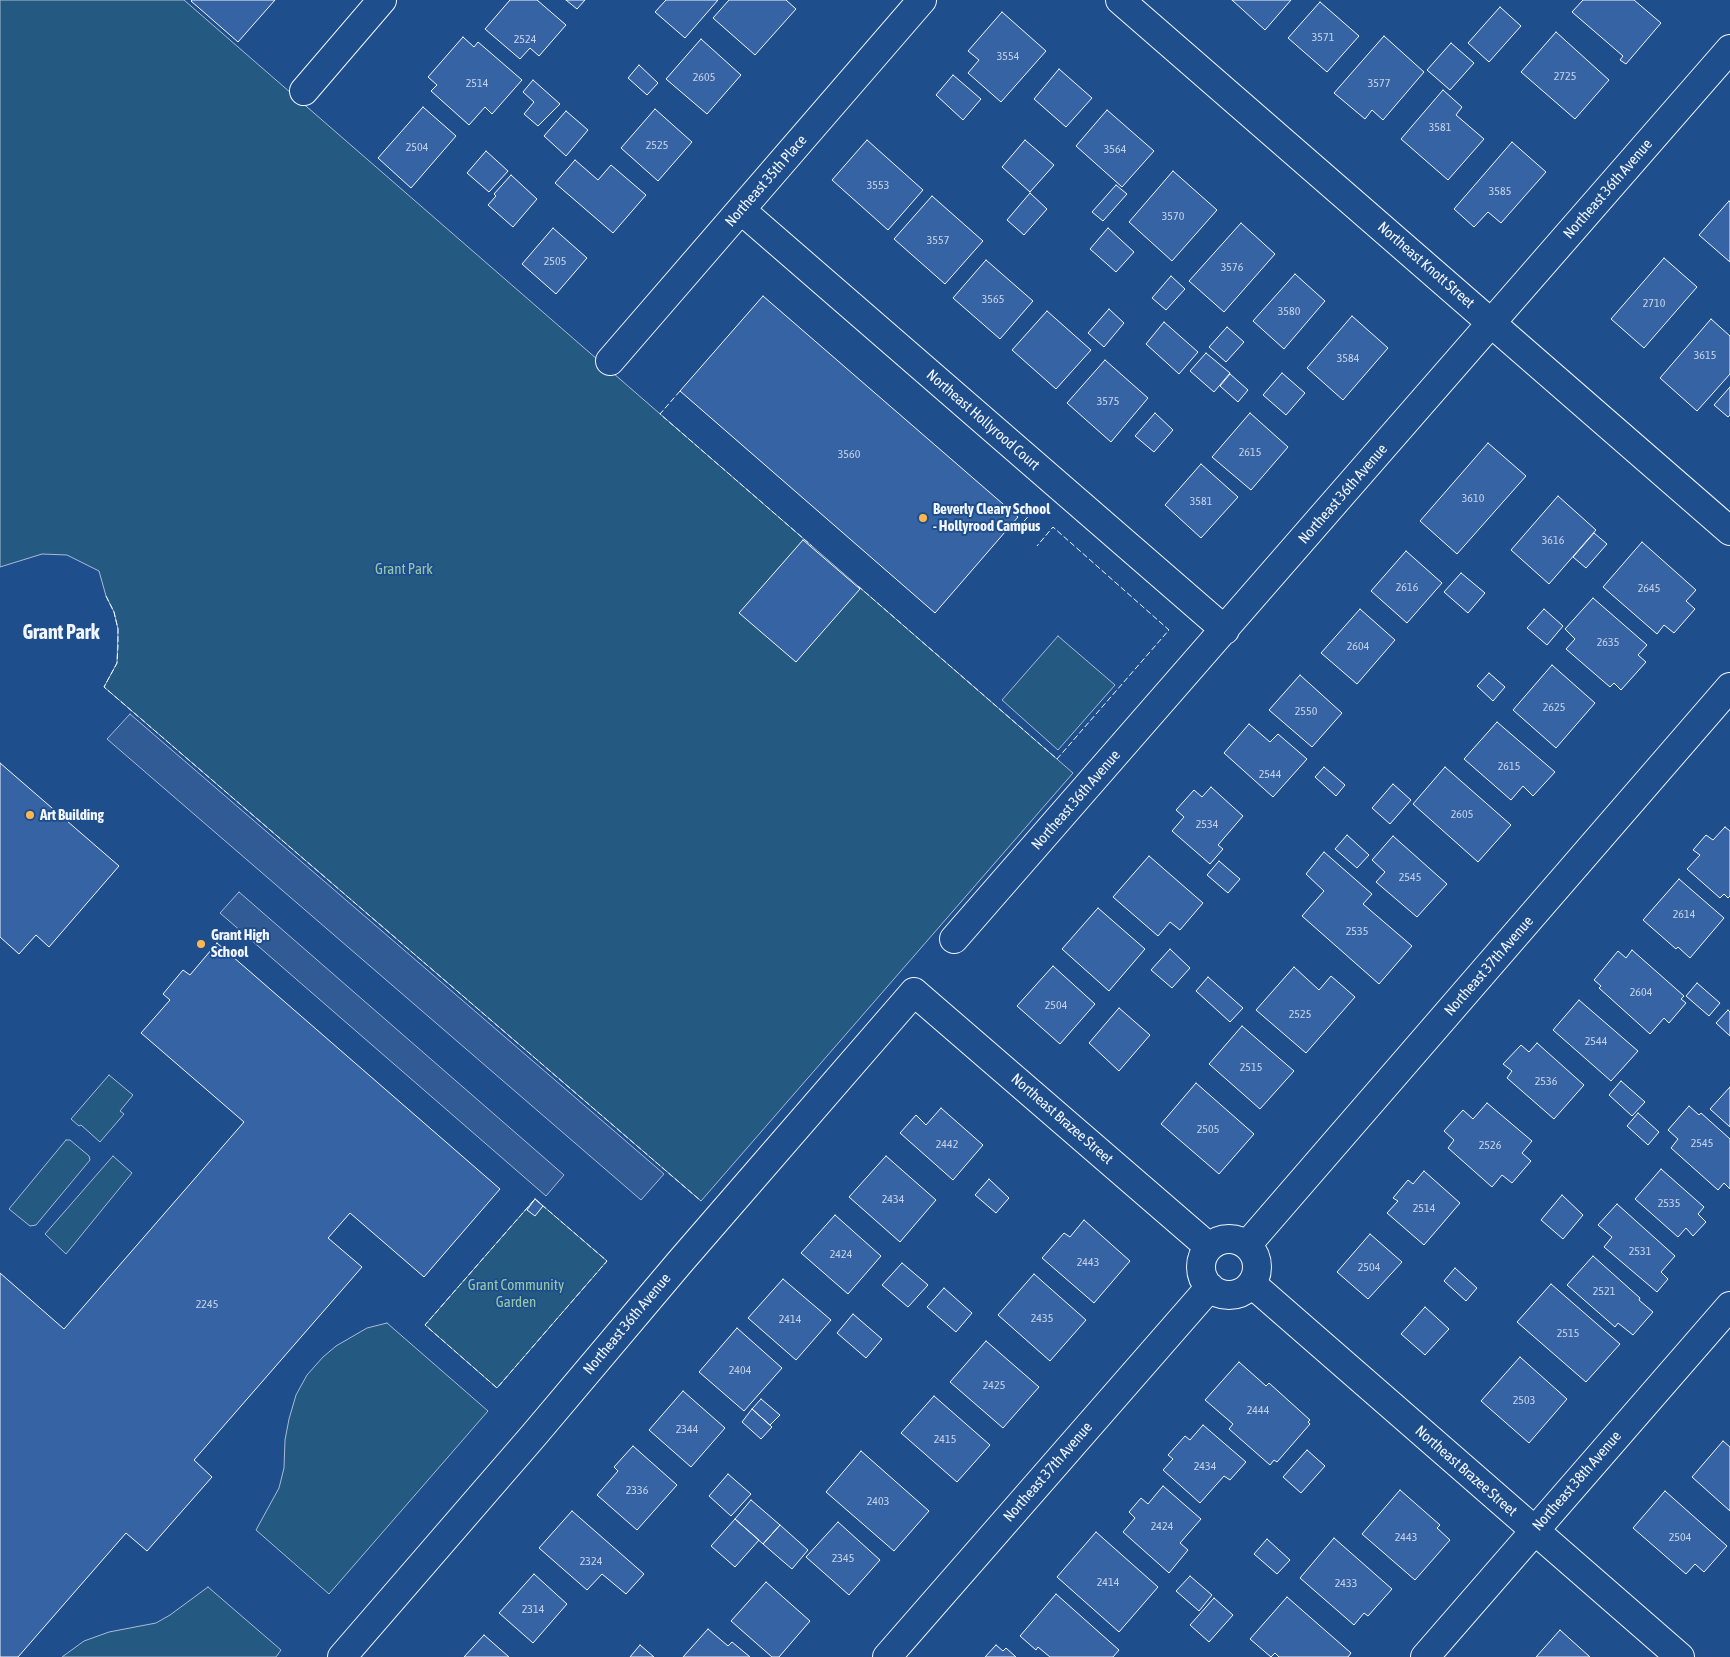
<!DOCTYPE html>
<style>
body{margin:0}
canvas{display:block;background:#1f4e8c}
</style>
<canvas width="1730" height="1657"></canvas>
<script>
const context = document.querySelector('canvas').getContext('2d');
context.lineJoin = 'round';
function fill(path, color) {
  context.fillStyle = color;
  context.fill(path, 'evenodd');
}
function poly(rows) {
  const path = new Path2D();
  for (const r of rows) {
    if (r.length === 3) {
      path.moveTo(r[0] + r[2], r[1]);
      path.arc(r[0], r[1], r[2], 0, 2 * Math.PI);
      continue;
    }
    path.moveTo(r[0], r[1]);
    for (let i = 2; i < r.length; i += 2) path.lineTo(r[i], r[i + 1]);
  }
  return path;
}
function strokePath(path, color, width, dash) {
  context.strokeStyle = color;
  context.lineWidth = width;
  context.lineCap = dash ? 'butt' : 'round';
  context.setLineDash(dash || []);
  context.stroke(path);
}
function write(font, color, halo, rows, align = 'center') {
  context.font = font + ' "Asap Condensed",sans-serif';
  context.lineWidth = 4;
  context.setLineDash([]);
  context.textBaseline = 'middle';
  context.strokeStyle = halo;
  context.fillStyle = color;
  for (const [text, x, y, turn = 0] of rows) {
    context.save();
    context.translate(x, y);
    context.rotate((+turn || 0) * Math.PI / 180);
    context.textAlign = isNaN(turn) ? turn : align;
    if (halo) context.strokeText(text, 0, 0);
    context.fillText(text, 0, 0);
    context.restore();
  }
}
const green = poly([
 [0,0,184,0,1073,773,701,1201,104,687,117,663,118,629,114,612,106,596,99,571,67,555,42,554,0,567,0,0],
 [1058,636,1115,685,1058,750,1002,700,1058,636],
 [109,1075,133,1095,120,1111,124,1114,100,1142,81,1125,79,1126,71,1119,109,1075],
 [66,1140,70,1140,89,1156,90,1160,36,1225,30,1226,9,1209,66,1140],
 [113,1156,132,1173,66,1254,45,1234,113,1156],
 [535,1199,607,1261,497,1388,425,1325,535,1199],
 [387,1323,488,1411,329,1594,256,1530,279,1488,284,1468,285,1440,289,1419,296,1395,307,1375,323,1357,336,1346,367,1328,387,1323],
 [208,1587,281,1650,276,1657,62,1657,84,1641,109,1632,156,1623,170,1615,208,1587]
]);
const parking = poly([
 [130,714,664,1174,641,1200,107,739,130,714],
 [239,892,564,1175,546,1196,220,913,239,892]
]);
const building = poly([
 [192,0,275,0,238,42,191,1,192,0],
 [510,0,537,0,566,25,539,56,530,48,520,59,485,29,510,0],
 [566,0,585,0,577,9,566,0],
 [666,0,718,0,685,38,655,12,666,0],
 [729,0,786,0,796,9,755,55,713,18,729,0],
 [1232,0,1291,0,1265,30,1232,0],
 [1583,0,1634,0,1661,23,1626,64,1620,60,1623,56,1572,12,1583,0],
 [1320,2,1359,36,1327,72,1288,38,1320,2],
 [1500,7,1521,26,1489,62,1468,43,1500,7],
 [1002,12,1046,51,1001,102,968,73,979,60,968,51,1002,12],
 [1556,32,1609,80,1575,119,1521,72,1556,32],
 [1384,36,1424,72,1383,120,1372,110,1365,119,1334,93,1384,36],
 [463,37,474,47,478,42,522,80,492,114,485,107,469,125,431,91,437,85,428,77,463,37],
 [701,39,741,75,707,114,666,79,701,39],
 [1451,43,1474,63,1450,90,1427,70,1451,43],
 [639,65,658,83,647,95,628,78,639,65],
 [1059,69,1092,98,1066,127,1034,99,1059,69],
 [953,75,981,99,963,120,936,95,953,75],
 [533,80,560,104,538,126,524,114,534,102,523,92,533,80],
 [1443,90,1462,107,1456,115,1484,139,1448,180,1401,139,1443,90],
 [423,107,456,136,411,188,378,158,423,107],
 [655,109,692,142,658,181,621,148,655,109],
 [1107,110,1154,151,1122,187,1076,146,1107,110],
 [566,111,588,130,566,156,544,136,566,111],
 [867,140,923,190,888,230,832,180,867,140],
 [1025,140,1054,165,1030,192,1002,167,1025,140],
 [1512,142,1546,172,1501,223,1488,212,1474,227,1454,209,1512,142],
 [486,151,508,171,489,192,467,173,486,151],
 [575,160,598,180,611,165,646,195,613,233,555,183,575,160],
 [1173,171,1217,210,1172,261,1129,222,1173,171],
 [511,175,537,199,513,227,488,205,496,196,494,194,511,175],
 [1116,185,1127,194,1103,221,1092,212,1116,185],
 [1030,193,1047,209,1024,235,1007,220,1030,193],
 [932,196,983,241,945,284,894,239,932,196],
 [1729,201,1730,202,1730,262,1699,235,1729,201],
 [1241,223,1275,254,1224,312,1189,281,1241,223],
 [553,228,587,258,556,294,522,264,553,228],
 [1108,228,1134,252,1116,272,1090,249,1108,228],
 [1664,258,1697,287,1644,348,1611,319,1664,258],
 [986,260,1033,301,1000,339,953,298,986,260],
 [1295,274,1325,301,1284,349,1253,321,1295,274],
 [1171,276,1185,289,1166,310,1152,298,1171,276],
 [763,296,1018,517,935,613,680,391,763,296],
 [1109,309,1124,323,1104,347,1088,333,1109,309],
 [1047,311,1091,350,1056,389,1012,350,1047,311],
 [1352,316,1388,348,1343,400,1307,368,1352,316],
 [1711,319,1730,336,1730,374,1697,411,1660,378,1711,319],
 [1164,322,1198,352,1179,374,1146,344,1164,322],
 [1227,327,1244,342,1226,362,1209,347,1227,327],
 [1206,353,1230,373,1214,392,1190,371,1206,353],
 [1105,360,1148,398,1111,442,1067,403,1105,360],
 [1282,373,1305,393,1286,415,1263,395,1282,373],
 [1230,374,1248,390,1238,402,1220,386,1230,374],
 [1730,387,1730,415,1728,417,1714,405,1730,387],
 [1155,413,1173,430,1154,452,1135,436,1155,413],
 [1250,413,1288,447,1251,490,1212,457,1250,413],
 [1488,443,1526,476,1457,554,1420,521,1488,443],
 [1201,464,1238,497,1201,538,1165,505,1201,464],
 [1558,496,1596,530,1549,584,1511,550,1558,496],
 [1594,533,1607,544,1586,568,1573,557,1594,533],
 [803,540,860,589,796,662,739,613,803,540],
 [1642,542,1696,590,1686,601,1695,609,1674,633,1664,625,1657,634,1603,587,1642,542],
 [1406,551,1442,583,1407,623,1371,591,1406,551],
 [1461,573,1485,593,1468,613,1444,592,1461,573],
 [1593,598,1647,645,1638,655,1646,662,1621,690,1614,683,1610,687,1566,649,1575,639,1565,629,1593,598],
 [1360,609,1395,640,1357,684,1321,653,1360,609],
 [1544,609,1563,626,1547,645,1527,628,1544,609],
 [1552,665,1595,703,1556,748,1513,710,1552,665],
 [1489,673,1505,687,1493,701,1477,686,1489,673],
 [1300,675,1342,713,1312,747,1269,710,1300,675],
 [1497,722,1555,772,1533,796,1523,786,1511,800,1464,759,1497,722],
 [1249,724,1270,742,1278,734,1307,759,1273,797,1224,753,1249,724],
 [0,763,119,866,49,947,36,935,19,954,0,937,0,763],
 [1324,767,1345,785,1336,796,1315,777,1324,767],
 [1445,767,1511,825,1478,862,1413,804,1445,767],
 [1393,784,1411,800,1390,824,1372,808,1393,784],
 [1211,787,1243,816,1218,845,1223,849,1210,864,1172,831,1184,817,1176,810,1194,790,1202,797,1211,787],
 [1725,827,1730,831,1730,896,1728,898,1724,894,1720,898,1687,869,1700,855,1693,850,1706,835,1713,840,1725,827],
 [1347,835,1369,855,1357,868,1335,849,1347,835],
 [1393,836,1447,884,1417,917,1376,882,1385,872,1372,860,1393,836],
 [1324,852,1372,894,1363,904,1412,946,1379,984,1302,916,1324,891,1306,874,1324,852],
 [1149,856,1203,903,1180,930,1170,922,1158,936,1113,897,1149,856],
 [1219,861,1240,879,1228,893,1207,875,1219,861],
 [1679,879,1724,918,1690,958,1678,947,1676,949,1643,920,1679,879],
 [1098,908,1145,949,1109,991,1062,949,1098,908],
 [217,943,500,1189,424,1277,350,1213,328,1238,362,1267,194,1460,212,1477,147,1551,126,1533,18,1657,0,1657,0,1273,64,1329,244,1122,141,1033,170,1000,163,994,183,970,190,975,217,943],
 [1170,949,1190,968,1172,988,1151,970,1170,949],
 [1632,950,1684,996,1681,999,1686,1003,1669,1023,1664,1018,1650,1034,1599,988,1601,986,1594,980,1618,951,1626,958,1632,950],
 [1053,966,1095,1004,1060,1044,1017,1006,1053,966],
 [1294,967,1319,990,1331,976,1355,997,1306,1053,1256,1010,1294,967],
 [1208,977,1243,1008,1230,1022,1196,991,1208,977],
 [1697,983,1720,1003,1709,1016,1686,996,1697,983],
 [1579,1000,1638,1051,1611,1081,1553,1030,1579,1000],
 [1119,1008,1150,1035,1119,1071,1089,1043,1119,1008],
 [1728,1010,1730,1012,1730,1036,1716,1023,1728,1010],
 [1242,1026,1294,1071,1260,1109,1209,1064,1242,1026],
 [1537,1043,1584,1085,1554,1119,1507,1078,1512,1071,1503,1064,1521,1045,1529,1052,1537,1043],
 [1621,1081,1645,1102,1632,1116,1609,1095,1621,1081],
 [1196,1083,1254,1134,1219,1174,1161,1124,1196,1083],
 [1730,1087,1730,1127,1710,1109,1730,1087],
 [1487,1103,1532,1141,1522,1153,1531,1161,1512,1183,1502,1175,1492,1187,1448,1148,1454,1140,1444,1131,1463,1110,1473,1119,1487,1103],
 [1689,1106,1699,1115,1701,1113,1730,1139,1730,1189,1724,1183,1718,1190,1671,1148,1678,1139,1668,1130,1689,1106],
 [941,1108,983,1145,953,1180,900,1133,916,1115,926,1125,941,1108],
 [1638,1113,1659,1132,1648,1145,1627,1126,1638,1113],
 [886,1156,936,1200,900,1242,849,1197,886,1156],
 [1661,1169,1704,1207,1698,1214,1706,1222,1693,1236,1686,1228,1678,1237,1635,1199,1661,1169],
 [1424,1171,1460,1203,1424,1245,1387,1213,1398,1201,1393,1198,1408,1180,1413,1184,1424,1171],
 [989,1179,1009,1198,996,1213,975,1195,989,1179],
 [1562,1195,1583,1215,1563,1239,1541,1220,1562,1195],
 [535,1199,543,1206,535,1216,527,1210,535,1199],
 [1617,1204,1675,1256,1661,1272,1668,1279,1657,1292,1604,1247,1612,1237,1598,1225,1617,1204],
 [835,1215,881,1256,848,1294,801,1253,835,1215],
 [1084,1220,1130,1261,1094,1303,1042,1258,1064,1233,1070,1237,1084,1220],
 [1370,1234,1402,1262,1368,1299,1337,1272,1370,1234],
 [1593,1256,1640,1298,1639,1300,1653,1312,1633,1335,1618,1323,1615,1327,1567,1285,1593,1256],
 [902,1263,928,1285,908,1307,882,1285,902,1263],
 [1455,1268,1477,1288,1466,1301,1444,1281,1455,1268],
 [1034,1274,1086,1320,1050,1361,998,1315,1034,1274],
 [783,1279,831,1320,796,1360,748,1318,783,1279],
 [1551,1284,1620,1344,1586,1382,1517,1322,1551,1284],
 [944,1288,972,1313,956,1332,927,1307,944,1288],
 [1425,1307,1449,1329,1425,1355,1401,1334,1425,1307],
 [853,1314,882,1339,866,1358,837,1333,853,1314],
 [737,1328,782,1368,744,1411,699,1372,737,1328],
 [986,1341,1039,1387,1003,1428,950,1382,986,1341],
 [1520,1357,1567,1399,1529,1443,1481,1401,1520,1357],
 [1239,1362,1266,1386,1269,1383,1310,1420,1308,1422,1310,1424,1277,1462,1274,1460,1270,1465,1229,1429,1233,1424,1205,1400,1239,1362],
 [683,1391,725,1428,691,1467,649,1430,683,1391],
 [934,1396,990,1445,957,1482,901,1433,934,1396],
 [761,1399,780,1415,770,1425,752,1409,761,1399],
 [752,1409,772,1427,761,1439,742,1422,752,1409],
 [1203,1425,1246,1462,1230,1480,1224,1476,1200,1503,1163,1470,1173,1459,1168,1455,1185,1436,1190,1440,1203,1425],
 [1723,1441,1730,1447,1730,1511,1692,1477,1723,1441],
 [633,1446,677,1485,637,1530,597,1495,618,1471,614,1467,633,1446],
 [1307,1450,1325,1466,1301,1493,1283,1477,1307,1450],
 [861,1451,929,1511,894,1551,826,1492,861,1451],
 [728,1474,751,1494,731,1516,709,1496,728,1474],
 [1163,1486,1201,1519,1180,1543,1188,1550,1169,1573,1123,1532,1135,1518,1129,1512,1141,1498,1148,1504,1163,1486],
 [1400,1490,1440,1525,1437,1528,1450,1540,1415,1580,1362,1534,1400,1490],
 [1665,1491,1727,1546,1704,1572,1695,1564,1686,1574,1633,1528,1665,1491],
 [751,1500,780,1525,763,1544,735,1519,751,1500],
 [572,1511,644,1574,626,1594,602,1574,587,1590,539,1548,572,1511],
 [735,1519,759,1540,735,1567,711,1546,735,1519],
 [838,1522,880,1560,849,1595,806,1557,838,1522],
 [780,1525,808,1550,792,1569,763,1544,780,1525],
 [1096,1532,1158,1587,1119,1632,1057,1577,1096,1532],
 [1334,1538,1392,1589,1368,1616,1364,1613,1354,1625,1300,1578,1334,1538],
 [1267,1539,1290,1560,1277,1574,1254,1554,1267,1539],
 [534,1574,567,1604,533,1643,499,1613,534,1574],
 [1190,1576,1212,1595,1199,1611,1176,1591,1190,1576],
 [766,1582,810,1621,779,1657,772,1657,731,1621,766,1582],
 [1056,1594,1119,1650,1113,1657,1050,1657,1038,1647,1036,1650,1020,1636,1056,1594],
 [1287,1597,1351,1653,1348,1657,1279,1657,1275,1653,1271,1657,1250,1639,1287,1597],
 [1214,1598,1233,1615,1209,1642,1190,1625,1214,1598],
 [708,1629,728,1646,732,1642,750,1657,683,1657,708,1629],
 [1560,1630,1590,1657,1536,1657,1560,1630],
 [484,1635,509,1657,464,1657,484,1635],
 [640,1645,654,1657,630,1657,640,1645],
 [996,1645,1003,1651,1006,1648,1016,1657,985,1657,996,1645]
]);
const minor = poly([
 [304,91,382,0],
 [741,210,1225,630],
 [610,361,922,0],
 [954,939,1730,49],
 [1229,1267,28],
 [1247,1245,1730,687],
 [1252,1284,1680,1657],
 [342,1657,534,1435,680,1262,914,992,1209,1247],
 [887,1657,1210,1287],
 [1425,1657,1730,1306]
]);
const tertiary = poly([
 [1120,0,1730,531]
]);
const fence = poly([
 [680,391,660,414,812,546],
 [1012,524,1017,529,1034,510],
 [858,586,1057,759,1169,630,1053,527,1037,546],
 [106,596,114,612,118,629,118,646,117,663,104,687,701,1201],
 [535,1199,607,1261,497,1388,425,1325,535,1199]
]);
const markers = [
 [923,518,5,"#ffb74d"],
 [30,815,5,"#ffb74d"],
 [201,944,5,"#ffb74d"]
];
const numberNames = [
 ["3571",1323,37],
 ["2524",525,39],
 ["3554",1008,56],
 ["2725",1565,76],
 ["2605",704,77],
 ["2514",477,83],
 ["3577",1379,83],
 ["3581",1440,127],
 ["2525",657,145],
 ["2504",417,147],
 ["3564",1115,149],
 ["3553",878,185],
 ["3585",1500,191],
 ["3570",1173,216],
 ["3557",938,240],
 ["2505",555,261],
 ["3576",1232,267],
 ["3565",993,299],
 ["2710",1654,303],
 ["3580",1289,311],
 ["3615",1705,355],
 ["3584",1348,358],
 ["3575",1108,401],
 ["2615",1250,452],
 ["3560",849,454],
 ["3610",1473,498],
 ["3581",1201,501],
 ["3616",1553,540],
 ["2616",1407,587],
 ["2645",1649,588],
 ["2635",1608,642],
 ["2604",1358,646],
 ["2625",1554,707],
 ["2550",1306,711],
 ["2615",1509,766],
 ["2544",1270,774],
 ["2605",1462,814],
 ["2534",1207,824],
 ["2545",1410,877],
 ["2614",1684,914],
 ["2535",1357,931],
 ["2604",1641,992],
 ["2504",1056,1005],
 ["2525",1300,1014],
 ["2544",1596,1041],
 ["2515",1251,1067],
 ["2536",1546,1081],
 ["2505",1208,1129],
 ["2545",1702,1143],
 ["2442",947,1144],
 ["2526",1490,1145],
 ["2434",893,1199],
 ["2535",1669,1203],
 ["2514",1424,1208],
 ["2531",1640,1251],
 ["2424",841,1254],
 ["2443",1088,1262],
 ["2504",1369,1267],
 ["2521",1604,1291],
 ["2245",207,1304],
 ["2435",1042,1318],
 ["2414",790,1319],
 ["2515",1568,1333],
 ["2404",740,1370],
 ["2425",994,1385],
 ["2503",1524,1400],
 ["2444",1258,1410],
 ["2344",687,1429],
 ["2415",945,1439],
 ["2434",1205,1466],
 ["2336",637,1490],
 ["2403",878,1501],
 ["2424",1162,1526],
 ["2443",1406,1537],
 ["2504",1680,1537],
 ["2345",843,1558],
 ["2324",591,1561],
 ["2414",1108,1582],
 ["2433",1346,1583],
 ["2314",533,1609]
];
const streetNames = [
 ["Northeast 35th Place",766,181,-49],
 ["Northeast 36th Avenue",1608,189,-49],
 ["Northeast Knott Street",1426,265,41],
 ["Northeast Hollyrood Court",983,420,41],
 ["Northeast 36th Avenue",1343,494,-49],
 ["Northeast 36th Avenue",1076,800,-49],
 ["Northeast 37th Avenue",1489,966,-49],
 ["Northeast Brazee Street",1062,1119,41],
 ["Northeast 36th Avenue",627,1324,-50],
 ["Northeast Brazee Street",1466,1471,41],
 ["Northeast 37th Avenue",1048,1472,-49],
 ["Northeast 38th Avenue",1577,1481,-49]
];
const poiNames = [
 ["Beverly Cleary School",933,509],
 ["- Hollyrood Campus",933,526],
 ["Art Building",40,815],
 ["Grant High",211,935],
 ["School",211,952]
];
const parkNames = [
 ["Grant Park",404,569],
 ["Grant Community",516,1285],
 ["Garden",516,1302]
];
const districtNames = [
 ["Grant Park",61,633]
];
fill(green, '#245a82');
strokePath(green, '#a8bbd7', 1);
fill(parking, '#305b95');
strokePath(parking, '#a8bbd7', 1);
fill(building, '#3563a3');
strokePath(building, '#f2f6ff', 1);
strokePath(minor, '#f2f6ff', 30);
strokePath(tertiary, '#f2f6ff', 30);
strokePath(minor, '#1f4e8c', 28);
strokePath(tertiary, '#1f4e8c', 28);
strokePath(fence, '#f2f6ff', 1, [6, 2.5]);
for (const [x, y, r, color] of markers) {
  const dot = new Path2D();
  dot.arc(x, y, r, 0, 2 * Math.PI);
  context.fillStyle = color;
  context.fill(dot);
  strokePath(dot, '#1f4e8c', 2);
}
write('12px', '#c3d1e8', null, numberNames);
write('15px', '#f2f6ff', '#1f4e8c', streetNames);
write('bold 15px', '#f2f6ff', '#1f4e8c', poiNames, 'left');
write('15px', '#97c8a6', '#1f4e8c', parkNames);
write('bold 20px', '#f2f6ff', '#1f4e8c', districtNames);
</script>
